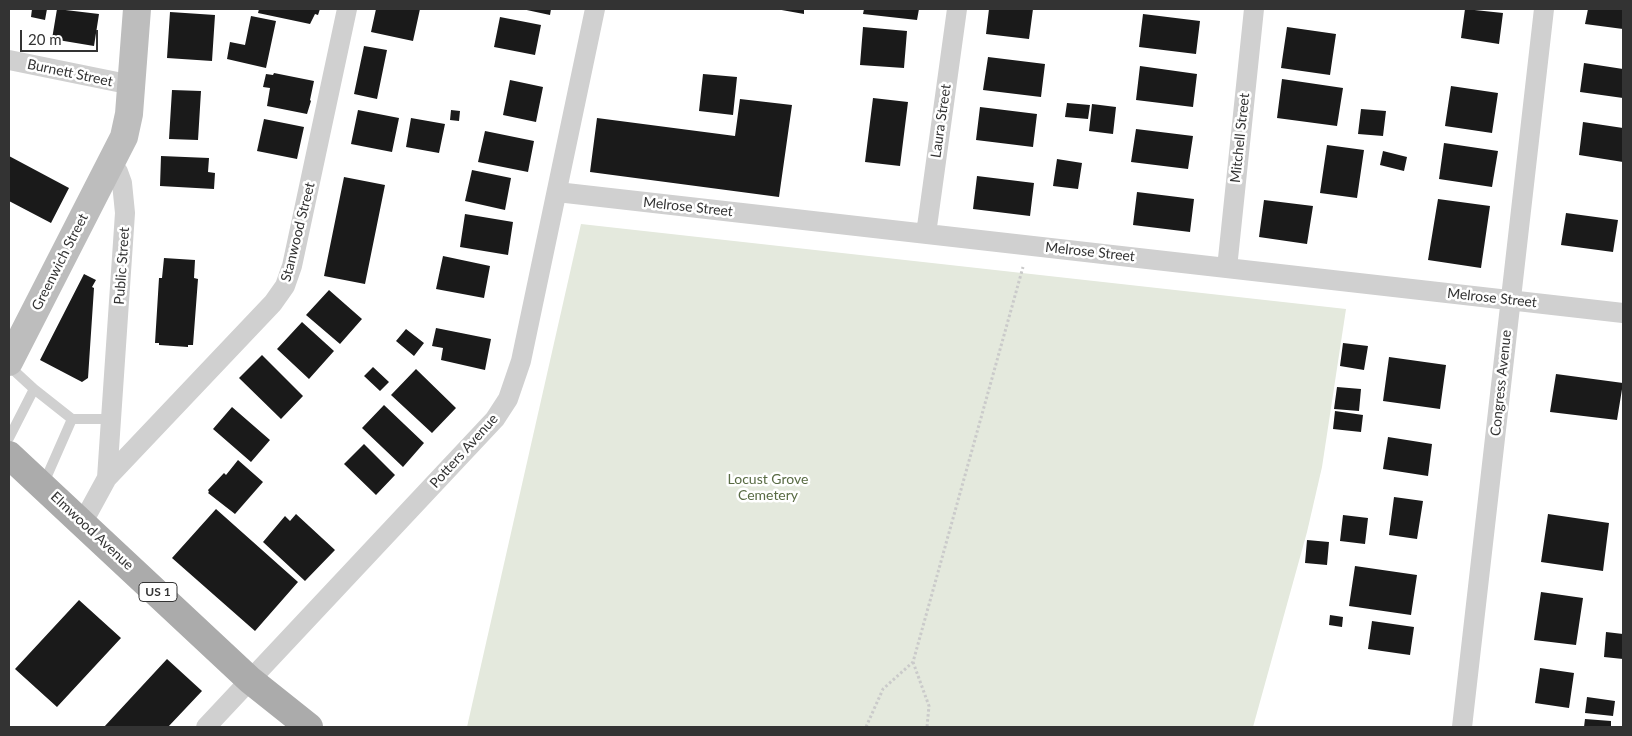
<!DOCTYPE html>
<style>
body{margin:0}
#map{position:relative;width:1632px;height:736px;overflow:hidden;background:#fff;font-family:Lato,sans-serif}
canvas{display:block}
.frame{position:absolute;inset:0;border:10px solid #333;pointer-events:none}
.scale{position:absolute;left:20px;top:30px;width:78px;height:22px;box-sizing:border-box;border:2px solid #333;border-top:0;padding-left:6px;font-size:15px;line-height:18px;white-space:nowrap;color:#333;-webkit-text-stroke:4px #fff;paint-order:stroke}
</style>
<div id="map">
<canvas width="1632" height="736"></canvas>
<div class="frame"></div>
<div class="scale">20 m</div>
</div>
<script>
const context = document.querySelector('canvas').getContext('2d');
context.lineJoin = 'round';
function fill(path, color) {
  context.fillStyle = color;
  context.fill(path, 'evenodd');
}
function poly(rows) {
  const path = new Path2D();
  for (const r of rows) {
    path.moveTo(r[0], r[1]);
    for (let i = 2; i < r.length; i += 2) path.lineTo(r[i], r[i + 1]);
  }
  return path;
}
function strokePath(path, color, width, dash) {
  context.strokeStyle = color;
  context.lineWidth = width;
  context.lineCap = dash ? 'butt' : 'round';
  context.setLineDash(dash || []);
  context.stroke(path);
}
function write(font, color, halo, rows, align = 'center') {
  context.font = font + ' Lato,sans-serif';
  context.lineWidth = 5;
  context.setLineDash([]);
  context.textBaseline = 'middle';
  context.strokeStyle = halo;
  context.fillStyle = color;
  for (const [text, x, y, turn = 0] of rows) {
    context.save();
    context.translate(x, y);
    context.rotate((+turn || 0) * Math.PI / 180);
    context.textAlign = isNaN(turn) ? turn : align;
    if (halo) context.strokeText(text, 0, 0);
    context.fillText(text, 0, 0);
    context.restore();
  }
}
const green = poly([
 [581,224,1346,309,1322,467,1307,532,1253,727,467,727]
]);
const building = poly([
 [32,9,47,9,45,20,31,17],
 [57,9,99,14,94,46,52,39],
 [259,9,320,9,318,15,315,14,310,24,258,13],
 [376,9,420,9,413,41,371,32],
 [522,9,551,9,550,15],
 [776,9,804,9,804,14],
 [864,9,919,9,917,20,863,14],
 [989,9,1033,9,1029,39,986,34],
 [1465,9,1503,13,1499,44,1461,38],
 [1588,9,1623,9,1623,29,1585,24],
 [170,12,215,15,212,61,167,58],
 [1143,14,1200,21,1196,54,1139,47],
 [251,16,276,21,266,68,227,59,230,42,245,45],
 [500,17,541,25,535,55,494,47],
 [863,27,907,31,904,68,860,65],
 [1287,27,1336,34,1330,75,1281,68],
 [364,46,387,50,377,99,354,94],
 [988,57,1045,64,1041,97,983,90],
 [1584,63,1623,69,1623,98,1580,92],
 [1140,66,1197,74,1193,107,1136,100],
 [274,73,314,81,310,100,311,101,307,114,267,106,270,88,263,87,266,74,273,75],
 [703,74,737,77,733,115,699,111],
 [1282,79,1343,88,1337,126,1277,118],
 [510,80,543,87,536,122,503,115],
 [1451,86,1498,93,1492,133,1445,126],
 [172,90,201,91,198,140,169,139],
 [873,98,908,102,900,166,865,162],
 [740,99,792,105,779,197,590,172,597,118,735,136],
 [1067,103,1090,105,1088,119,1065,117],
 [1092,104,1116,107,1113,134,1089,131],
 [980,107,1037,114,1033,147,976,140],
 [1361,109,1386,111,1383,136,1358,134],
 [358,110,399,118,392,152,351,144],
 [451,110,460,111,459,121,450,120],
 [411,118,445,124,439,153,406,147],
 [264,119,304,127,297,159,257,151],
 [1583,122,1623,128,1623,162,1579,155],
 [1136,129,1193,136,1188,169,1131,162],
 [485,131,534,141,528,172,478,162],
 [1444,143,1498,151,1492,187,1439,179],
 [1327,145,1364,150,1357,198,1320,193],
 [1383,151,1407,157,1404,171,1380,165],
 [9,156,69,188,51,223,9,201],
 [161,156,209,158,208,172,215,173,214,189,160,186],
 [1057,159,1082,163,1078,189,1053,186],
 [472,170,511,178,505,210,465,201],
 [977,176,1034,183,1030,216,973,209],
 [344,177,385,185,365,284,324,276],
 [1137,192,1194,199,1190,232,1133,225],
 [1438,199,1490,206,1481,268,1428,260],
 [1264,200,1313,206,1307,244,1259,237],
 [1566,213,1618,220,1613,252,1561,245],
 [465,214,513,222,508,255,460,247],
 [443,256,490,266,484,298,436,289],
 [164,258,195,260,194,278,198,279,193,345,188,345,188,347,159,345,159,343,155,343,159,278,162,278],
 [84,274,96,280,92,287,94,288,88,378,82,382,40,360],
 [329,290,362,319,340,344,306,315],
 [302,322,334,351,309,379,277,349],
 [436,328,491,339,485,370,441,360,443,348,432,346],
 [406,329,424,343,414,356,396,341],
 [1343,343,1368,346,1364,370,1340,366],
 [262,355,303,396,281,419,239,378],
 [1389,357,1446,365,1440,409,1383,401],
 [373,367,389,382,380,391,364,376],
 [416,369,456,408,432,433,391,395],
 [1556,374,1623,383,1617,420,1550,412],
 [1337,387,1361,389,1359,411,1334,409],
 [384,405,424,443,403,467,362,428],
 [232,407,270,440,251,462,213,429],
 [1335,411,1363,415,1361,432,1333,429],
 [1388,437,1432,444,1428,476,1383,469],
 [364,444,395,475,376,495,344,464],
 [238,460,263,482,235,514,208,493,209,492,208,490,224,473,226,475],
 [1394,497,1423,501,1417,539,1389,535],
 [216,509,298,582,255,631,172,558],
 [296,514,335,550,305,581,263,542,285,516,290,521],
 [1548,514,1609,523,1603,571,1541,562],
 [1343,515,1368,518,1365,544,1340,541],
 [1307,540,1329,542,1327,565,1305,563],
 [1355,566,1417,575,1411,615,1349,606],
 [1541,592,1583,598,1576,645,1534,640],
 [79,600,121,638,57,707,15,669],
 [1330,615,1343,617,1342,627,1329,625],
 [1372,621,1414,627,1410,655,1368,649],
 [1606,632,1623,634,1623,659,1604,657],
 [167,659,202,691,168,727,104,727],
 [1540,668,1574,673,1569,708,1535,703],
 [1587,697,1615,701,1613,716,1585,713],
 [1585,719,1611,721,1611,727,1584,727]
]);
const path = poly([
 [913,662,929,706,927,727],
 [866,727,883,689,913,662,1023,267]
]);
const service = poly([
 [9,366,34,389],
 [72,419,111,419],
 [9,438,34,389,72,419,43,485]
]);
const minor = poly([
 [9,60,132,85],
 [557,192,1623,313],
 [926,234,957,9],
 [1227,268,1254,9],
 [107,478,273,303,285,286,292,266,347,9],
 [83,522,107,478,125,213,122,183,118,172,111,162],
 [206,727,495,419,508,399,521,361,595,9],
 [1462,727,1544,9]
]);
const secondary = poly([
 [9,362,124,137,129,114,137,9]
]);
const primary = poly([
 [9,455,250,680,309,727]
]);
const shields = [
 [158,592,38]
];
const shieldNames = [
 ["US 1",158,592]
];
const streetNames = [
 ["Burnett Street",70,73,12],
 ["Laura Street",941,121,-82],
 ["Mitchell Street",1240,138,-84],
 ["Melrose Street",688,207,6],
 ["Stanwood Street",298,232,-76],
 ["Melrose Street",1090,252,6],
 ["Greenwich Street",60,262,-63],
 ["Public Street",122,266,-86],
 ["Melrose Street",1492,298,6],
 ["Congress Avenue",1501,383,-84],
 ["Potters Avenue",464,451,-48],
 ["Elmwood Avenue",92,531,43]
];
const parkNames = [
 ["Locust Grove",768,479],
 ["Cemetery",768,495]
];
fill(green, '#e4e9dd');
fill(building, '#1a1a1a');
strokePath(path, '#cacaca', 3, [2.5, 2.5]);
strokePath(service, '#d0d0d0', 10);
strokePath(minor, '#d0d0d0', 20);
strokePath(secondary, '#bdbdbd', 28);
strokePath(primary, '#ababab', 28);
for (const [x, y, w] of shields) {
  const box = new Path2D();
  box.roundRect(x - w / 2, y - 9.5, w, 19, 4);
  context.fillStyle = '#fff';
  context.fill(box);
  strokePath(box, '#333', 1);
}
write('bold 12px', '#333', null, shieldNames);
write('14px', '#333', '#fff', streetNames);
write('14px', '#596b44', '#fff', parkNames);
</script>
